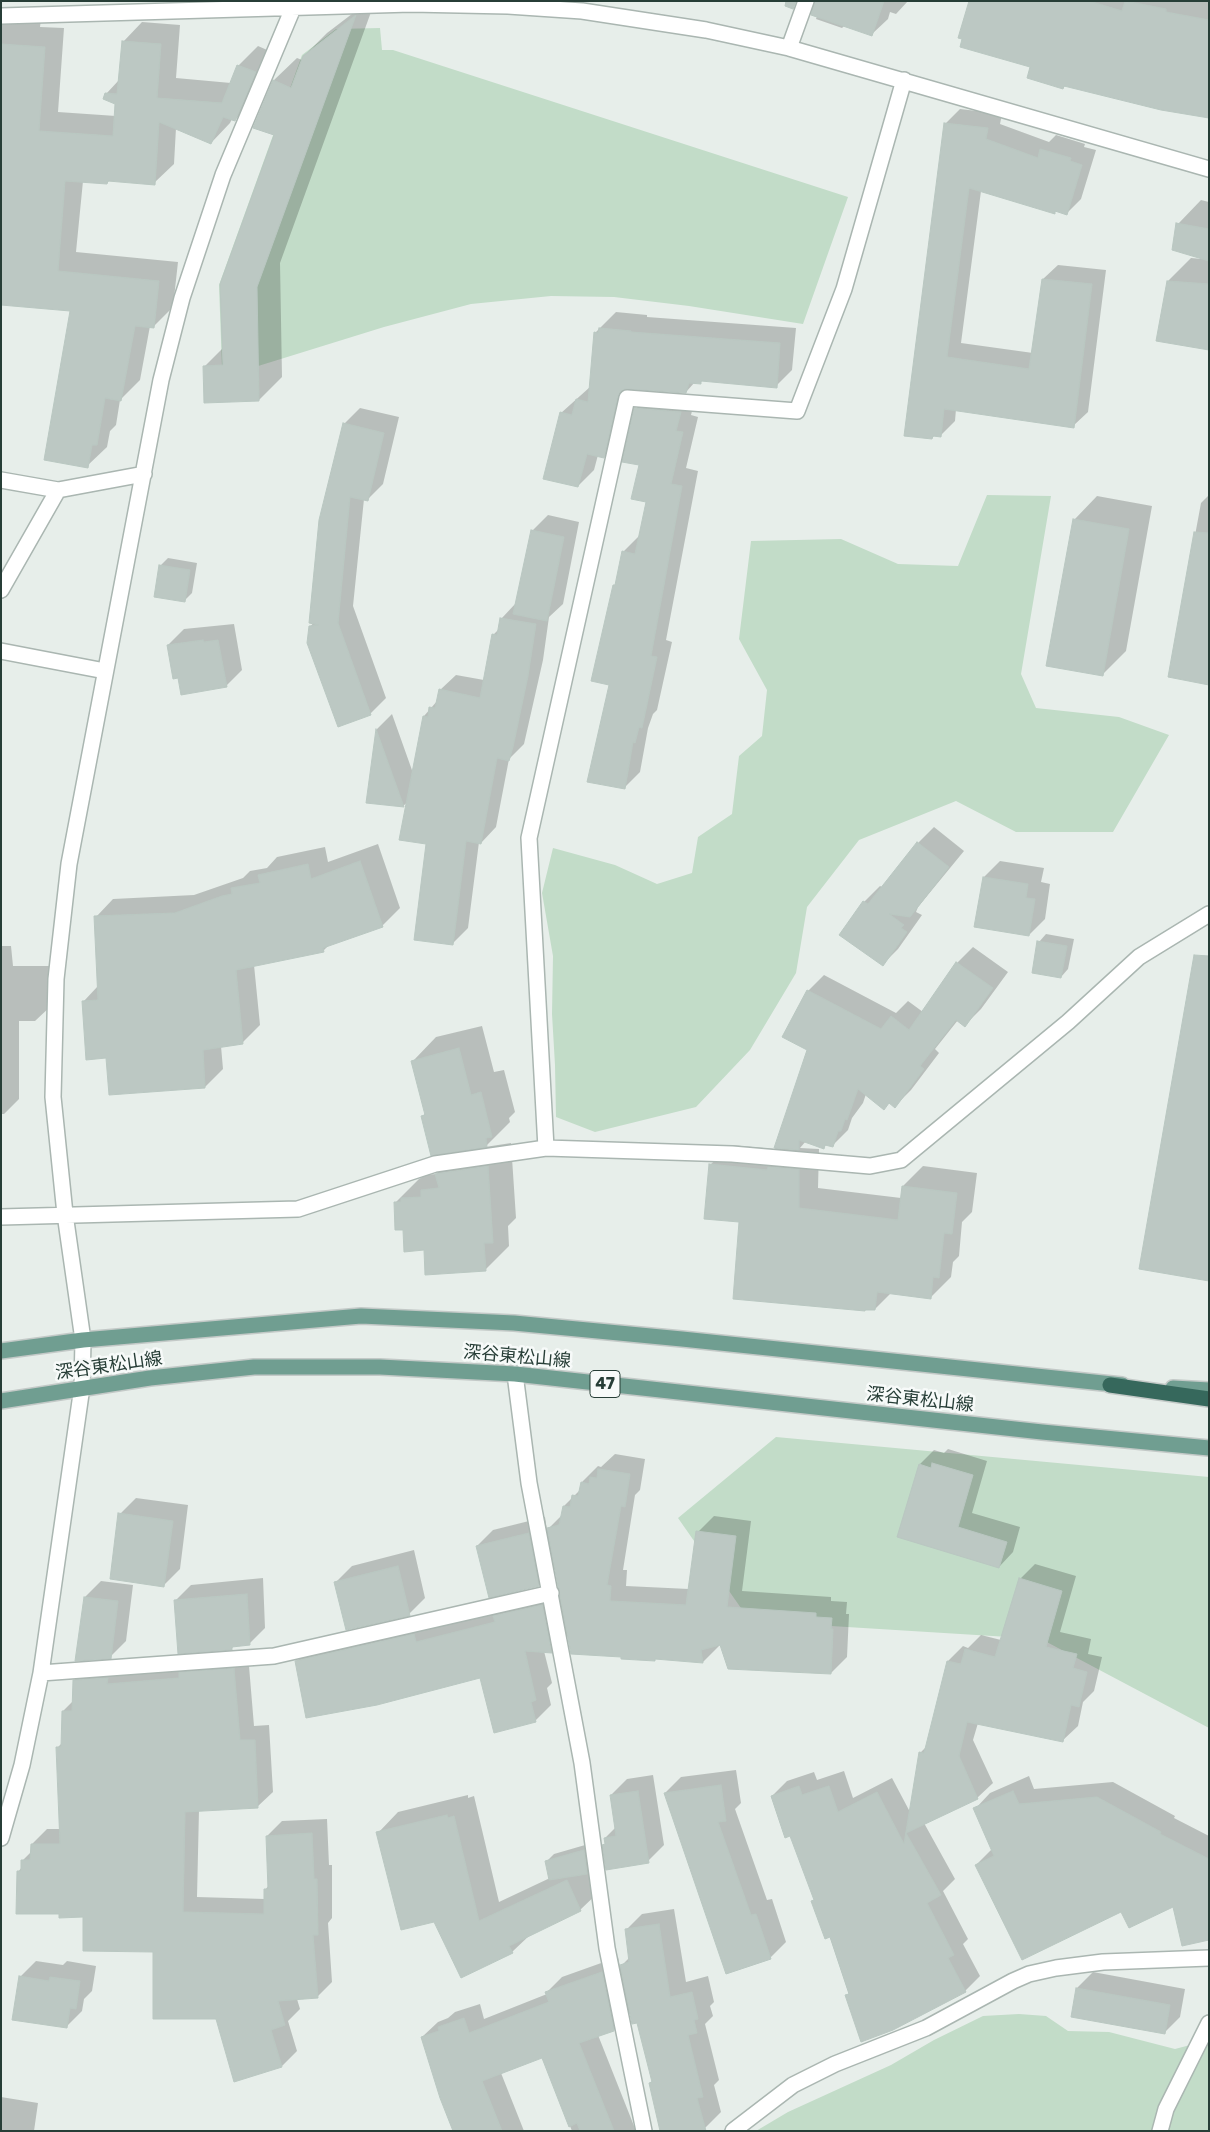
<!DOCTYPE html>
<meta charset="utf-8">
<style>
body{margin:0}
#map{position:relative;width:1210px;height:2132px;overflow:hidden;background:#e7eeea;font-family:Rubik,sans-serif}
canvas{display:block}
.frame{position:absolute;inset:0;border:2px solid #273e37;pointer-events:none}
</style>
<div id="map">
<canvas width="1210" height="2132"></canvas>
<div class="frame"></div>
</div>
<script>
const context = document.querySelector('canvas').getContext('2d');
context.lineJoin = 'round';
function fill(path, color) {
  context.fillStyle = color;
  context.fill(path, 'evenodd');
}
function poly(rows) {
  const path = new Path2D();
  for (const r of rows) {
    path.moveTo(r[0], r[1]);
    for (let i = 2; i < r.length; i += 2) path.lineTo(r[i], r[i + 1]);
  }
  return path;
}
function strokePath(path, color, width, dash) {
  context.strokeStyle = color;
  context.lineWidth = width;
  context.lineCap = dash ? 'butt' : 'round';
  context.setLineDash(dash || []);
  context.stroke(path);
}
function write(font, color, halo, rows, align = 'center') {
  context.font = font + ' Rubik,"Noto Sans JP",sans-serif';
  context.lineWidth = 5;
  context.setLineDash([]);
  context.textBaseline = 'middle';
  context.strokeStyle = halo;
  context.fillStyle = color;
  for (const [text, x, y, turn = 0] of rows) {
    context.save();
    context.translate(x, y);
    context.rotate((+turn || 0) * Math.PI / 180);
    context.textAlign = isNaN(turn) ? turn : align;
    if (halo) context.strokeText(text, 0, 0);
    context.fillText(text, 0, 0);
    context.restore();
  }
}
const green = poly([
 [380,28,382,50,393,50,848,197,803,324,689,306,614,297,551,296,471,304,384,327,255,367,222,368,219,285,302,55,336,29],
 [987,495,1051,496,1021,674,1036,708,1119,717,1169,735,1113,832,1016,832,956,801,859,840,807,907,796,973,750,1050,696,1107,595,1132,556,1117,555,1065,552,1014,553,956,542,893,553,848,615,865,657,884,692,873,698,837,732,814,739,756,762,736,767,690,739,639,751,541,841,539,898,564,958,566],
 [776,1437,1209,1477,1209,1728,1041,1639,750,1621,678,1518],
 [1019,2014,1046,2016,1068,2031,1109,2032,1175,2049,1209,2040,1209,2131,756,2131,788,2112,891,2065,934,2040,983,2016]
]);
const shadow = poly([
 [369,1,375,1,280,263,282,377,259,400,204,367,224,347,276,135,255,127,274,80,297,58,302,60,304,56,327,33],
 [822,1,908,1,896,14,890,12,888,19,872,34,845,25,842,28,816,19],
 [970,1,1209,1,1209,117,1066,85,1063,88,1032,66],
 [13,17,41,19,40,27,64,28,58,112,116,116,117,103,106,94,119,80,123,42,142,22,180,25,176,78,231,83,239,65,258,46,274,53,255,100,235,120,232,119,230,123,211,143,176,128,174,164,154,183,110,180,107,183,83,181,76,252,178,262,173,307,154,326,150,326,140,380,120,400,116,425,110,431,107,447,87,466,71,310,1,304,1,24,6,24],
 [960,109,1002,114,1000,124,1049,142,1056,135,1085,144,1084,147,1096,150,1081,199,1067,213,1057,210,1054,213,981,191,961,343,1033,353,1043,279,1058,265,1106,270,1088,412,1073,426,956,409,955,421,940,436,935,435,932,438,945,124],
 [1201,200,1209,202,1209,349,1168,281,1191,258,1202,259,1178,224],
 [616,312,647,315,647,317,796,328,792,370,776,386,703,380,700,383,695,382,686,392,631,389,620,440,604,456,598,455,594,470,578,486,561,413,590,387,595,333],
 [652,393,696,396,691,415,698,417,686,468,698,471,666,640,672,642,657,710,653,714,648,728,640,772,624,788,610,684,614,586,617,582,623,552,639,536,648,501,640,464,636,409],
 [360,408,399,417,383,484,367,500,364,499,353,606,386,698,370,714,310,627,314,622,344,424],
 [1209,495,1209,683,1169,676,1201,503],
 [1097,496,1152,506,1126,651,1102,675,1074,520],
 [548,515,579,522,563,604,549,617,543,660,524,744,509,759,496,827,481,843,479,842,468,928,453,943,427,843,408,802,403,806,367,802,377,729,392,714,413,773,424,716,438,700,440,690,456,675,484,680,493,635,500,628,501,619,516,603,532,531],
 [168,558,197,563,192,593,184,601,160,566],
 [234,624,242,670,226,686,168,645,184,629],
 [934,827,964,851,918,907,916,912,922,915,898,949,882,965,864,902,880,886,882,887,918,843],
 [378,844,400,908,382,926,330,944,323,951,254,965,260,1025,242,1043,221,1046,223,1069,205,1087,108,1057,83,1002,98,986,96,917,113,899,194,895,243,878,250,871,267,868,277,857,325,847,328,862],
 [1000,861,1044,868,1041,882,1050,884,1045,919,1029,935,984,877],
 [1046,934,1074,939,1068,969,1061,977,1039,942],
 [1,946,11,946,13,966,50,966,51,1006,35,1021,19,1021,19,1099,4,1114,1,1114],
 [973,947,1008,972,981,1009,965,1025,958,1020,935,1049,939,1053,911,1090,895,1106,890,1102,884,1108,866,1094,863,1103,852,1118,848,1130,832,1146,827,1144,824,1147,806,1141,800,1148,819,1149,818,1188,901,1198,903,1186,923,1166,977,1173,972,1212,962,1222,959,1256,953,1262,951,1277,931,1297,892,1292,875,1309,741,1221,710,1165,731,1145,775,1149,809,1050,808,991,824,975,896,1013,908,1001,923,1012,957,963],
 [482,1026,494,1072,504,1070,515,1112,509,1118,510,1122,485,1147,511,1143,516,1218,508,1226,509,1246,485,1270,425,1249,404,1228,395,1203,419,1179,426,1175,436,1174,461,1150,422,1117,426,1112,413,1061,436,1037],
 [948,1449,987,1461,972,1513,1020,1527,1013,1552,999,1567,899,1536,920,1464,934,1450,944,1453],
 [615,1454,645,1459,640,1490,635,1495,623,1570,627,1570,626,1586,689,1589,698,1532,714,1516,751,1521,742,1591,831,1597,831,1601,847,1602,846,1614,849,1614,847,1657,831,1673,721,1644,703,1662,656,1658,655,1660,568,1634,551,1651,544,1651,552,1683,547,1688,551,1705,535,1721,481,1676,297,1661,313,1645,560,1589,556,1568,538,1585,477,1546,493,1530,545,1517,547,1530,562,1515,564,1506,581,1489,582,1482,598,1466,601,1467],
 [136,1498,188,1505,180,1569,164,1585,120,1514],
 [414,1550,425,1598,409,1614,336,1582,352,1566],
 [1035,1564,1076,1576,1060,1632,1091,1639,1088,1654,1102,1657,1094,1691,1083,1702,1078,1726,1062,1741,978,1723,973,1740,993,1783,977,1798,924,1823,955,1879,943,1891,968,1939,963,1944,980,1976,965,1991,847,1996,849,1993,830,1935,815,1900,791,1834,772,1796,787,1781,814,1772,817,1780,844,1771,853,1798,892,1778,910,1812,920,1753,927,1746,948,1661,963,1646,968,1648,981,1635,1001,1640,1020,1579],
 [263,1578,265,1628,249,1644,235,1645,232,1648,175,1601,191,1585],
 [101,1581,133,1585,126,1641,110,1657,85,1597],
 [248,1654,254,1726,269,1725,273,1792,257,1807,199,1810,197,1897,265,1899,265,1890,269,1885,267,1836,282,1821,327,1819,329,1865,332,1865,332,1918,328,1923,332,1982,317,1997,297,1999,300,2009,288,2021,297,2051,282,2066,217,2018,155,1950,84,1916,61,1913,18,1872,22,1867,22,1861,32,1851,32,1844,47,1829,60,1829,57,1748,62,1743,63,1711,73,1701,74,1681,89,1665],
 [736,1770,741,1803,735,1809,767,1900,772,1899,786,1942,770,1958,665,1793,681,1777],
 [653,1775,664,1845,648,1861,606,1843,605,1838,616,1827,611,1795,627,1779],
 [1029,1776,1034,1789,1113,1782,1175,1816,1174,1818,1209,1836,1209,1937,1174,1905,1121,1910,976,1865,992,1849,975,1809,990,1793],
 [468,1795,468,1798,474,1796,499,1902,550,1878,546,1862,554,1854,592,1843,601,1890,580,1910,531,1934,512,1952,435,1921,378,1833,398,1812],
 [674,1909,686,1982,708,1976,714,2002,710,2006,713,2016,705,2024,719,2080,714,2085,721,2112,705,2128,650,2083,653,2080,638,2021,631,2012,614,2030,598,2035,636,2131,572,2131,542,2057,501,2073,524,2131,455,2131,422,2037,438,2022,448,2018,455,2012,480,2004,484,2019,547,1994,547,1992,562,1977,618,1957,620,1967,630,1957,626,1930,642,1914],
 [36,1961,63,1965,67,1961,96,1966,92,1991,84,1999,82,2011,66,2027,20,1977],
 [1093,1972,1185,1989,1180,2017,1164,2033,1072,2016,1077,1988],
 [1,2097,38,2103,34,2131,1,2131]
]);
const building = poly([
 [786,1,796,1,793,9,785,6,786,1],
 [815,1,884,1,872,36,811,15,815,1],
 [969,1,1089,1,1122,11,1125,1,1166,9,1166,12,1209,20,1209,118,1161,110,1064,86,1063,89,1027,78,1030,67,960,47,962,39,958,38,969,1],
 [356,15,257,287,259,401,204,403,203,366,223,365,220,284,274,135,253,128,273,80,291,88,303,56,356,15],
 [122,41,161,44,157,98,222,103,237,65,256,72,235,121,223,117,211,144,159,122,155,185,108,181,107,184,65,181,58,271,159,281,154,328,135,326,121,401,105,398,97,445,92,445,88,468,44,460,70,311,1,305,1,44,45,47,39,131,113,136,115,104,103,99,105,93,117,94,122,41],
 [944,123,988,128,986,139,1038,158,1040,149,1071,158,1070,161,1082,165,1067,215,1055,211,1055,214,969,188,947,357,1029,369,1042,279,1092,284,1074,428,944,409,941,437,933,436,932,439,904,436,944,123],
 [1176,223,1209,229,1209,261,1172,250,1176,223],
 [1167,281,1209,284,1209,350,1156,341,1167,281],
 [599,328,631,331,631,332,780,343,777,388,701,381,701,384,689,383,686,393,624,389,618,396,604,458,587,454,578,487,543,479,560,412,572,415,576,399,588,402,594,332,598,333,599,328],
 [634,408,681,412,676,431,683,432,671,484,682,486,651,656,657,657,642,728,639,727,635,743,633,742,625,789,587,782,609,685,591,681,613,585,615,585,622,551,635,554,646,502,631,499,639,465,622,462,634,408],
 [343,423,384,433,368,501,350,497,338,623,371,715,338,727,307,643,309,626,319,625,309,623,319,520,343,423],
 [1073,519,1129,529,1103,676,1046,666,1073,519],
 [531,530,564,537,547,621,513,614,531,530],
 [1194,532,1209,533,1209,685,1168,677,1194,532],
 [159,565,190,570,185,602,154,597,159,565],
 [500,618,536,624,528,676,513,747,509,761,497,758,481,844,466,841,453,945,414,940,426,844,399,840,423,716,428,717,429,707,435,708,439,689,480,698,492,634,497,635,500,618],
 [203,640,204,642,218,640,227,687,181,695,178,678,173,679,167,645,203,640],
 [376,729,404,807,366,803,376,729],
 [917,842,949,867,910,917,889,914,904,925,901,928,907,932,883,966,839,935,863,901,868,904,917,842],
 [360,861,383,927,323,948,324,952,236,970,243,1044,203,1050,205,1088,109,1095,106,1058,86,1060,82,1001,98,1000,94,916,175,913,222,896,232,894,231,888,260,883,258,875,308,864,311,879,360,861],
 [983,877,1028,884,1026,898,1035,899,1029,936,974,927,983,877],
 [1037,941,1067,946,1061,978,1032,973,1037,941],
 [1194,955,1209,956,1209,1281,1139,1269,1194,955],
 [956,962,993,988,965,1027,956,1020,920,1066,924,1069,895,1108,889,1103,884,1110,858,1089,847,1120,845,1119,841,1131,838,1131,833,1147,825,1145,824,1149,799,1140,799,1150,774,1148,807,1050,782,1037,807,990,881,1029,891,1016,909,1030,956,962],
 [459,1048,471,1095,481,1092,492,1137,486,1138,487,1147,431,1156,421,1116,425,1115,411,1061,459,1048],
 [709,1164,767,1170,768,1167,799,1169,799,1208,898,1220,902,1186,957,1193,952,1234,944,1233,939,1278,933,1277,931,1299,877,1292,875,1310,865,1310,865,1311,733,1299,739,1222,704,1219,709,1164],
 [488,1166,493,1243,484,1243,486,1271,425,1275,424,1250,404,1252,403,1230,395,1230,394,1202,401,1202,401,1198,421,1197,421,1190,439,1188,435,1174,488,1166],
 [932,1463,973,1475,958,1527,1007,1542,999,1568,897,1537,919,1464,931,1468,932,1463],
 [598,1469,630,1474,625,1507,621,1506,607,1585,611,1586,610,1601,686,1605,696,1531,736,1536,727,1607,816,1613,816,1617,832,1618,831,1629,833,1629,831,1674,728,1669,720,1645,701,1650,703,1663,655,1659,655,1661,621,1659,621,1657,571,1654,547,1528,559,1525,563,1506,570,1507,572,1495,578,1496,581,1482,589,1484,590,1477,597,1478,598,1469],
 [118,1513,173,1521,164,1587,110,1579,118,1513],
 [529,1533,539,1586,489,1598,476,1546,529,1533],
 [398,1566,410,1616,346,1630,334,1582,398,1566],
 [1019,1578,1062,1591,1046,1647,1077,1654,1073,1668,1087,1672,1079,1707,1071,1705,1063,1742,967,1722,959,1756,978,1799,906,1833,941,1895,927,1903,954,1955,948,1958,966,1992,893,2030,861,2042,845,1995,849,1994,830,1937,825,1939,811,1901,814,1900,790,1836,785,1838,771,1796,799,1786,802,1795,829,1786,838,1812,877,1792,904,1844,919,1752,924,1753,947,1661,961,1664,965,1649,995,1657,1019,1578],
 [247,1594,250,1645,232,1647,232,1650,178,1654,174,1600,247,1594],
 [84,1597,118,1601,111,1659,75,1661,84,1597],
 [542,1605,552,1653,525,1651,536,1700,531,1702,536,1722,494,1733,480,1678,377,1705,306,1718,295,1661,414,1634,416,1642,495,1622,493,1616,542,1605],
 [234,1668,240,1740,255,1740,258,1808,185,1812,183,1912,264,1914,264,1889,268,1889,266,1836,312,1833,314,1879,317,1879,318,1935,313,1935,318,1998,278,2001,285,2025,271,2030,282,2067,234,2082,216,2019,153,2019,153,1952,83,1951,83,1917,59,1918,59,1914,16,1914,17,1871,21,1871,21,1860,30,1860,31,1844,60,1844,56,1747,61,1747,62,1711,72,1711,73,1680,108,1678,107,1684,179,1678,179,1672,234,1668],
 [721,1785,726,1821,718,1822,751,1915,756,1914,771,1959,726,1974,664,1793,721,1785],
 [638,1791,649,1863,606,1870,602,1845,605,1844,604,1838,616,1836,610,1795,638,1791],
 [1013,1791,1019,1804,1097,1797,1161,1832,1160,1834,1209,1859,1209,1940,1182,1946,1173,1907,1129,1928,1121,1912,1022,1960,975,1865,994,1856,973,1808,1013,1791],
 [447,1815,448,1818,454,1816,479,1921,567,1880,581,1911,509,1946,513,1953,461,1978,434,1922,401,1930,376,1832,447,1815],
 [584,1850,587,1874,549,1880,545,1861,584,1850],
 [659,1924,670,1997,692,1992,698,2019,694,2020,697,2033,688,2035,703,2097,697,2098,706,2131,660,2131,649,2083,652,2082,637,2023,632,2024,620,1965,629,1962,625,1929,659,1924],
 [602,1972,614,2031,579,2043,614,2131,580,2131,577,2123,569,2127,542,2058,482,2081,502,2131,453,2131,440,2098,421,2037,439,2031,438,2027,464,2018,469,2033,549,2002,545,1992,602,1972],
 [19,1976,49,1981,50,1977,80,1981,76,2009,70,2008,67,2028,12,2020,19,1976],
 [1076,1988,1170,2005,1165,2034,1071,2017,1076,1988]
]);
const minor = poly([
 [1,16,411,4,508,6,582,11,706,30,789,48,1209,169],
 [789,48,806,1],
 [1,480,58,490],
 [1,590,58,490,144,474],
 [1,651,105,671],
 [546,1148,732,1154,870,1166,901,1160,1068,1022,1139,957,1209,914],
 [1,1217,298,1209,435,1164,546,1148,529,838,627,398,797,411,844,289,904,80],
 [515,1374,529,1483,582,1763,607,1948,644,2131],
 [41,1673,274,1656,551,1593],
 [1,1838,22,1765,41,1673,82,1387,83,1340,65,1214,53,1097,56,979,69,864,161,380,182,298,223,175,296,1],
 [733,2131,793,2085,835,2064,926,2028,1013,1981,1029,1974,1056,1968,1103,1962,1209,1958],
 [1160,2131,1166,2109,1209,2023]
]);
const major = poly([
 [1,1351,83,1340,361,1316,514,1323,682,1339,1122,1385],
 [1173,1388,1209,1390],
 [1,1401,150,1378,254,1367,380,1367,515,1374,1042,1432,1209,1448]
]);
const highway = poly([
 [1110,1385,1209,1399]
]);
const shields = [
 [605,1384,30]
];
const shieldNames = [
 ["47",605,1384]
];
const streetNames = [
 ["深谷東松山線",517,1357,5],
 ["深谷東松山線",109,1366,-8],
 ["深谷東松山線",920,1400,6]
];
fill(green, '#c2dcc8');
fill(shadow, '#0003');
fill(building, '#bcc8c3');
strokePath(building, '#b9c7c1', 1);
strokePath(minor, '#aab6b1', 18);
strokePath(major, '#c3c9c7', 18);
strokePath(highway, '#c3c9c7', 18);
strokePath(minor, '#fff', 15);
strokePath(major, '#709e91', 15);
strokePath(highway, '#36685c', 15);
for (const [x, y, w] of shields) {
  const box = new Path2D();
  box.roundRect(x - w / 2, y - 13.5, w, 27, 4);
  context.fillStyle = '#f7faf9';
  context.fill(box);
  strokePath(box, '#273e37', 1);
}
write('bold 16px', '#273e37', null, shieldNames);
write('18px', '#273e37', '#f7faf9', streetNames);
</script>
